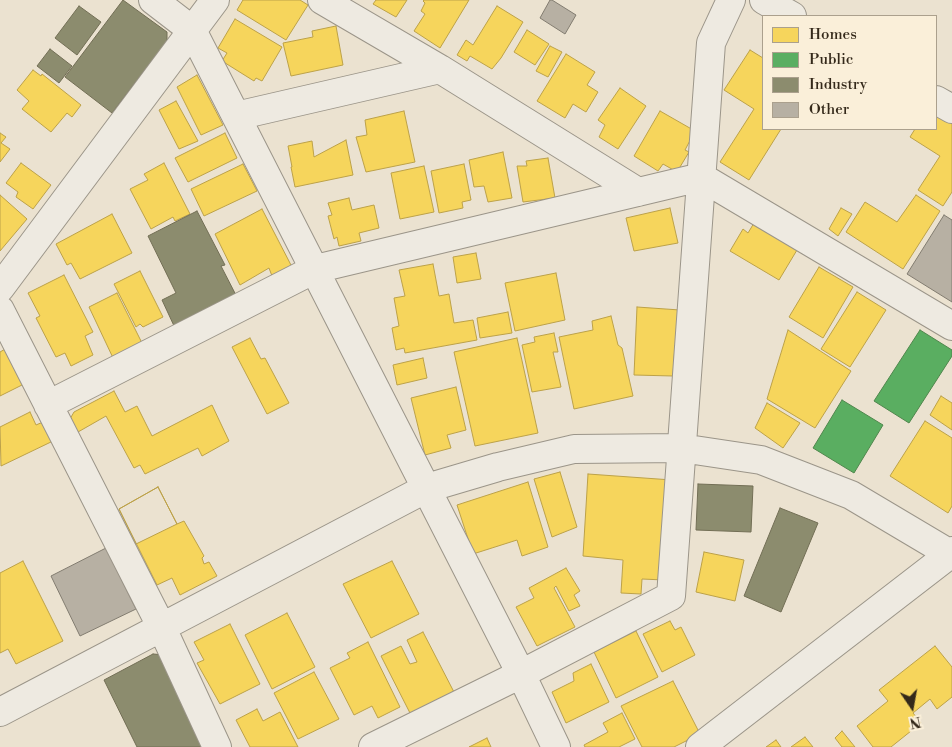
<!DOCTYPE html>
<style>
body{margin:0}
#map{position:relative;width:952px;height:747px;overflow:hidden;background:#ebe2d0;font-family:"Libre Bodoni",serif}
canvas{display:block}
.legend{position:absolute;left:762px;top:15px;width:175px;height:115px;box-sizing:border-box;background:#faefd9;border:1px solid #aba08d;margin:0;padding:6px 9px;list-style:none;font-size:15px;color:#34291a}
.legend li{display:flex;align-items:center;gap:10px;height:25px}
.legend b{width:25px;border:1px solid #aba08d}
.north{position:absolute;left:887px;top:682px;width:50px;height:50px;-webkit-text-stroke:4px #faefd9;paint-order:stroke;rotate:168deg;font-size:14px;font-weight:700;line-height:20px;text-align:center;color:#34291a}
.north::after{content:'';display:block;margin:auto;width:18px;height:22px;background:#34291a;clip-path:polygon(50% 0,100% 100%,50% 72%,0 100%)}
</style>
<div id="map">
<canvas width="952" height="747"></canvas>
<ul class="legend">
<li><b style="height:14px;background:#f6d55c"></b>Homes</li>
<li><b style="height:14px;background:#5aae61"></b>Public</li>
<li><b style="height:14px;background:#8c8c6e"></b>Industry</li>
<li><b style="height:14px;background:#b7b0a3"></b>Other</li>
</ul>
<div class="north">N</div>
</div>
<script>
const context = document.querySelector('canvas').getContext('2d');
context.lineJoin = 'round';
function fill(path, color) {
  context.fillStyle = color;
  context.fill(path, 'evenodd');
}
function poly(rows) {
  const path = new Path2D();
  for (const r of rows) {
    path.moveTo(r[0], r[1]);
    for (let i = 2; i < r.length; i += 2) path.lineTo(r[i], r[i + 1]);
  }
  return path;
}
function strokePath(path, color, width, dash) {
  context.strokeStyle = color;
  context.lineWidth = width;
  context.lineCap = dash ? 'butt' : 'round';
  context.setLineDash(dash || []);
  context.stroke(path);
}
const homes = poly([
 [243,0,300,0,308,5,286,40,237,10,243,0],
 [376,0,407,0,396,17,373,4,376,0],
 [424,0,469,0,440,48,414,31,425,14,421,11,425,3,423,1,424,0],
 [497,6,523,22,501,58,492,69,470,56,467,61,457,55,466,40,473,45,497,6],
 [235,19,282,47,262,81,256,78,254,81,222,61,227,53,218,48,235,19],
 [336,26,343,65,291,76,283,43,313,37,312,31,336,26],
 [527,30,549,44,535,65,514,52,527,30],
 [550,46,562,52,548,77,536,71,550,46],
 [750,50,763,58,763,129,781,129,749,180,720,162,754,109,724,90,750,50],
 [566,54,595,72,587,85,598,92,586,112,573,104,565,118,537,101,566,54],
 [33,70,41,76,42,74,81,105,72,117,67,113,51,132,22,109,29,101,17,90,33,70],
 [197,75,223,125,201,135,177,87,197,75],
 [620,88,646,106,618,149,599,137,605,125,598,120,620,88],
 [176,101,198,141,179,149,159,110,176,101],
 [404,111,415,162,366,172,356,137,367,135,365,120,404,111],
 [660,111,695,131,685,150,689,152,677,172,663,164,658,171,634,156,660,111],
 [936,112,952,123,952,192,943,206,918,190,940,156,910,137,915,129,936,129,936,112],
 [0,133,6,137,1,143,10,149,0,162,0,133],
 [225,133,237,158,188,182,175,158,225,133],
 [346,140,353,175,295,187,291,167,292,167,288,146,312,141,314,157,346,140],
 [503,152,512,198,488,202,484,186,474,187,469,160,503,152],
 [548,158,555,198,523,202,517,166,527,166,526,161,548,158],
 [21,163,51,185,33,209,16,197,18,192,6,183,21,163],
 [164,163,190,214,175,221,173,217,151,229,130,189,148,180,144,174,164,163],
 [243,164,257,191,204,216,191,189,243,164],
 [464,164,471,200,462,202,463,208,439,213,431,171,464,164],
 [424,166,434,212,400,219,391,173,424,166],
 [0,195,27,219,0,251,0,195],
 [916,195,940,211,903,269,846,232,865,202,897,222,916,195],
 [349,198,352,210,374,205,379,228,359,233,361,241,339,246,337,237,334,239,328,216,332,215,328,203,349,198],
 [670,208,678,243,634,251,626,218,670,208],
 [841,208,852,214,838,236,829,229,841,208],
 [262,209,292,267,272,276,269,268,240,285,215,234,262,209],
 [112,214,132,253,80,279,71,263,67,265,56,244,112,214],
 [757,218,803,240,779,280,730,251,743,229,748,233,757,218],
 [476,253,481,279,457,283,453,257,476,253],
 [433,264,439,296,449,294,454,323,473,320,477,340,405,353,404,348,396,350,392,328,399,326,394,298,405,296,399,270,433,264],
 [819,267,853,287,823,338,789,317,819,267],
 [140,271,163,317,143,327,140,324,136,327,114,284,140,271],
 [556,273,565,320,515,331,505,283,556,273],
 [64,275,93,332,85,336,93,355,71,366,65,353,56,357,36,318,40,316,28,293,64,275],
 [857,292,886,310,850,367,821,349,857,292],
 [117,293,143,345,114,360,89,307,117,293],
 [637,307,680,310,678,346,675,345,673,376,634,375,637,307],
 [508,312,512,333,480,338,477,318,508,312],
 [611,316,618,345,622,348,633,396,574,409,559,337,593,330,592,321,611,316],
 [788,330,851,371,815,428,767,399,788,330],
 [554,333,558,352,553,352,561,387,532,392,522,345,535,342,534,337,554,333],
 [250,338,261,359,265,358,289,403,267,414,232,347,250,338],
 [517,338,538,433,475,446,454,352,517,338],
 [7,348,24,384,0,396,0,352,7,348],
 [423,358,427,378,397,385,393,365,423,358],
 [456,387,466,430,447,435,451,448,425,455,411,398,456,387],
 [114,391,125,412,137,406,152,436,212,405,229,441,202,456,198,448,145,474,140,465,134,468,106,416,78,432,70,419,74,412,114,391],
 [941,396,952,403,952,430,930,415,941,396],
 [767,403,800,423,783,448,755,428,767,403],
 [30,412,36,425,43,422,53,441,1,466,0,427,30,412],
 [925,421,952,438,952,506,948,513,890,476,925,421],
 [560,472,577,527,552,537,534,479,560,472],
 [588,474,672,480,664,580,642,579,641,594,621,593,623,560,583,556,588,474],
 [528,482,548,547,522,556,517,540,473,554,457,505,528,482],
 [158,487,177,524,136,544,119,509,158,487],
 [158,487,177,524,184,521,204,556,202,558,204,564,209,562,217,576,180,595,172,578,157,585,119,509,158,487],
 [704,552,744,560,735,601,696,592,704,552],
 [23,561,63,641,16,664,8,649,0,653,0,573,23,561],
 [392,561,419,614,371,638,343,584,392,561],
 [566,568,580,591,574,595,580,606,569,611,556,586,554,588,575,627,537,646,516,607,534,598,529,588,566,568],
 [287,613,315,667,272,689,245,635,287,613],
 [670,621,675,630,681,627,695,655,662,672,643,634,670,621],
 [230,624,260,684,220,704,197,663,204,660,194,642,230,624],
 [636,631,658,677,616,698,594,652,636,631],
 [423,632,455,694,411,715,381,656,401,646,410,664,417,662,407,640,423,632],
 [368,642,400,707,378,718,372,706,354,715,330,668,350,658,347,653,368,642],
 [935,646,952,667,952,697,937,709,930,699,913,713,921,723,891,747,873,747,857,726,888,701,879,690,935,646],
 [591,664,609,702,566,723,552,692,574,681,573,673,591,664],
 [314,672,339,719,298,739,274,693,314,672],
 [673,681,699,732,690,737,690,739,674,747,642,747,621,706,673,681],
 [257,709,263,721,280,712,298,747,250,747,236,720,257,709],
 [622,713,635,739,619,747,585,747,584,745,608,732,603,723,622,713],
 [842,731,855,747,842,747,835,738,842,731],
 [805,737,813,747,791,747,805,737],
 [487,738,491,747,469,747,487,738],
 [776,740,781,747,766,747,776,740]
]);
const public = poly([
 [920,330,952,350,952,356,909,423,874,401,920,330],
 [842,400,883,425,854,473,813,448,842,400]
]);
const industry = poly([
 [123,0,167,32,167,41,112,113,65,77,123,0],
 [79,6,101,22,77,55,55,38,79,6],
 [50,49,72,66,59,83,37,66,50,49],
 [197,211,225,265,221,266,239,301,175,328,162,300,176,293,148,236,197,211],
 [698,484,753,486,751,532,696,530,698,484],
 [780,508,818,523,781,612,744,596,780,508],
 [153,654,165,655,215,747,137,747,104,680,153,654]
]);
const building = poly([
 [550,0,552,0,576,15,565,34,540,18,550,0],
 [944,215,952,220,952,302,907,274,944,215],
 [106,548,136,609,80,636,51,576,106,548]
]);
const minor = poly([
 [153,0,192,30,521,674,556,747],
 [322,0,440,69,638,192],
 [764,0,792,16],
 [936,100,952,109],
 [236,116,440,69],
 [0,288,215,0],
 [0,310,162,628,217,747],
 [48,405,315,269,701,177,952,326],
 [0,712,427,488,498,467,574,449,681,448,761,460,851,495,952,555],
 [373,747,521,674,671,596,711,43,731,0],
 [700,747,950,554,952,551]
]);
fill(homes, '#f6d55c');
strokePath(homes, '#bca148', 1);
fill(public, '#5aae61');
strokePath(public, '#4f864c', 1);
fill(industry, '#8c8c6e');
strokePath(industry, '#726e55', 1);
fill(building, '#b7b0a3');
strokePath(building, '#827c70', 1);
strokePath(minor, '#9b9589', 30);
strokePath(minor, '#eeeae1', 28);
</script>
